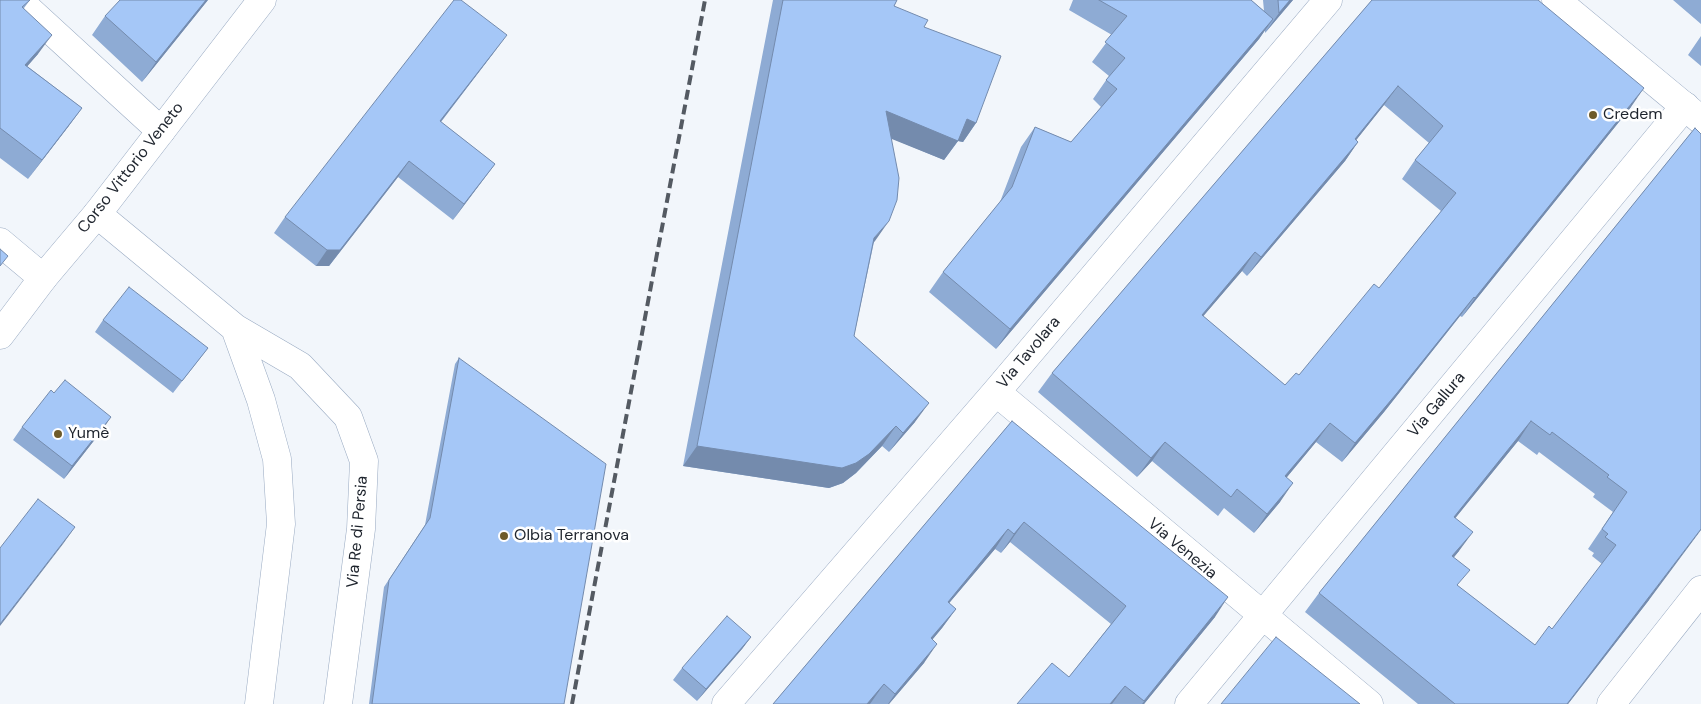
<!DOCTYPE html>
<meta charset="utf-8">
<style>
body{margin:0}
canvas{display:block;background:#f2f6fb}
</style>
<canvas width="1701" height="704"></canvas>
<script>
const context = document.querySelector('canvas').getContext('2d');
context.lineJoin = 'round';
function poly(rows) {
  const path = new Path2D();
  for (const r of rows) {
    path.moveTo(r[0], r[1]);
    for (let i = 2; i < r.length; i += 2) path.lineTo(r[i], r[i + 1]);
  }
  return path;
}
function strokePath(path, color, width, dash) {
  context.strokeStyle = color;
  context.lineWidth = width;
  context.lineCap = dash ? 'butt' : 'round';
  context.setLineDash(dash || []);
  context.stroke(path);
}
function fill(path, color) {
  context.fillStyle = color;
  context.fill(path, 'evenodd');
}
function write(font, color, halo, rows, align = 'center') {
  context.font = font + ' "DM Sans",sans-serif';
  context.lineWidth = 5;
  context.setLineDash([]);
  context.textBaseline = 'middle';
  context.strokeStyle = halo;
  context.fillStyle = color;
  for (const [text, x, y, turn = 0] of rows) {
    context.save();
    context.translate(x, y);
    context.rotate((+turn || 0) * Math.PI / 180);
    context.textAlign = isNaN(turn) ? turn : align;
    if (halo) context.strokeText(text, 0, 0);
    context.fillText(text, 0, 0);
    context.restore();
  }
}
const minor = poly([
 [18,0,161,131],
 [97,214,235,328,261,400,277,459,281,524,259,704],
 [0,242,43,278],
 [235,328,300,366,348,417,364,461,361,529,338,704],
 [996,392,1369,704],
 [726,704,996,392,1328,0],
 [1189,704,1685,106],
 [1611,704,1701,590]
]);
const major = poly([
 [1556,0,1701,120],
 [0,335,43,278,97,214,262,0]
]);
const rail = poly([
 [572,704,705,0]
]);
const wall = poly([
 [0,0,30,0,24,8,38,54,27,66,82,108,68,127,28,179,0,158],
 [208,0,142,82,92,35,105,16],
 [773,0,897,0,894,6,924,27,976,123,963,142,958,141,944,160,891,138,874,242,854,336,915,422,889,452,882,446,856,473,843,483,829,488,683,466],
 [1073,0,1251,0,1264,11,1263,0,1293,0,1265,33,1265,30,1259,39,996,349,929,292,943,272,1000,202,1021,147,1035,127,1071,142,1101,107,1093,99,1109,76,1092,62,1112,35,1069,10],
 [1372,0,1631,107,1462,317,1460,316,1384,412,1342,462,1316,442,1287,477,1280,502,1254,533,1224,508,1218,516,1152,461,1137,477,1038,392,1052,373],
 [1384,105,1429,143,1415,160,1402,179,1441,211,1379,288,1299,375,1285,385,1203,316,1242,271,1247,276,1345,161,1358,142,1356,140],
 [1673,0,1701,0,1701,24],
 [1701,36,1701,66,1688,55],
 [495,51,441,122,495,164,453,220,398,177,329,266,316,266,274,233,285,217],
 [1695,128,1649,600,1568,704,1418,704,1305,612,1319,593],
 [1518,441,1537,455,1539,452,1595,494,1593,497,1613,512,1588,549,1594,553,1592,556,1602,564,1552,629,1535,645,1458,586,1454,557,1459,551,1455,518],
 [103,320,208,348,173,393,95,332],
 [459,358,564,704,369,704,384,587,425,525,455,364],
 [54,393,103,429,64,479,13,440,22,427],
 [1012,421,1215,617,1144,704,1017,704,1069,677,1111,624,1010,542,1001,553,995,549,949,603,956,609,942,628,932,640,924,663,889,704,773,704],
 [751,637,742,649,697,701,673,680,682,668]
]);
const shadedWall = poly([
 [206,0,208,0,142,82,156,62],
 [1290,0,1293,0,1265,33,1279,13],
 [1273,19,1259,39,996,349,1010,329],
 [52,35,38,54,12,84,25,65],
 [507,35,495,51,429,137,440,121],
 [1398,86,1384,105,1342,158,1355,139],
 [1644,88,1631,107,1462,317,1475,298],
 [82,108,68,127,28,179,42,160],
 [886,111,967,119,976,123,963,142,958,141,944,160,872,131],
 [1358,142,1345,161,1247,276,1261,257],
 [409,161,398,177,329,266,316,266,327,250],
 [495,164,453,220,464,204],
 [889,221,875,241,861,257,874,238],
 [1255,252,1242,271,1188,334,1202,315],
 [1474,297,1460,316,1384,412,1342,462,1355,443],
 [929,403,915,422,889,452,903,433],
 [111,417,103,429,64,479,72,466],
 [1531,421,1518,441,1440,537,1454,517],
 [1330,423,1316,442,1272,495,1285,476],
 [896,426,882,446,856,473,843,483,829,488,683,466,697,446],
 [1165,442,1152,461,1137,477,1151,458],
 [1293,483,1280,502,1254,533,1267,514],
 [1024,522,1010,542,1001,553,1014,534],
 [75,527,63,544,0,626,0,624],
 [1008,529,995,549,934,621,948,602],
 [1701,529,1701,530,1649,600,1568,704,1567,704],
 [1473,532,1459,551,1439,575,1452,556],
 [1228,597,1215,617,1144,704,1142,704],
 [956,609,942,628,917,658,931,638],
 [751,637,742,649,697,701,706,689],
 [937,644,924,663,889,704,888,704,895,694],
 [884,684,870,704,867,704],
 [1125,686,1112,704,1110,704]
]);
const building = poly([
 [0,0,30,0,22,7,52,35,25,65,82,108,42,160,0,128,0,0],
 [120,0,206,0,156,62,105,16,120,0],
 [454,0,461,0,507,35,440,121,495,164,464,204,409,161,340,250,327,250,285,217,454,0],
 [783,0,897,0,894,6,928,20,924,27,1001,56,976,123,967,119,958,141,886,111,899,178,897,200,889,221,874,238,854,336,929,403,903,433,896,426,869,454,856,463,842,468,697,446,783,0],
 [1099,0,1251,0,1273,19,1010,329,943,272,1012,187,1035,127,1071,142,1117,89,1106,80,1125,58,1105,42,1127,16,1099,0],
 [1278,0,1290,0,1279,13,1278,0],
 [1372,0,1538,0,1644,88,1475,298,1474,297,1397,393,1355,443,1330,423,1285,476,1293,483,1267,514,1237,489,1231,497,1165,442,1151,458,1052,373,1372,0],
 [1398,86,1443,126,1415,160,1456,193,1379,288,1374,284,1299,375,1296,373,1285,385,1202,315,1255,252,1261,257,1358,142,1355,139,1398,86],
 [1695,128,1701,134,1701,529,1567,704,1455,704,1319,593,1695,128],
 [1531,421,1550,435,1552,432,1609,475,1607,477,1627,492,1602,529,1608,534,1605,537,1616,545,1552,629,1549,626,1535,645,1457,585,1470,570,1452,556,1473,532,1454,517,1531,421],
 [0,249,8,256,0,266,0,249],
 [129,287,208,348,182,381,103,320,129,287],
 [459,358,606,464,564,704,372,704,389,580,430,518,459,358],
 [65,380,111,417,72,466,22,427,51,390,54,393,65,380],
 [1012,421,1228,597,1144,701,1125,686,1110,704,1017,704,1052,663,1069,677,1126,606,1024,522,1014,534,1008,529,948,602,956,609,931,638,937,644,895,694,884,684,867,704,773,704,1012,421],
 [38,499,75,527,0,624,0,548,38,499],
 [727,616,751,637,706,689,682,668,727,616],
 [1276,637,1360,704,1221,704,1276,637]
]);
const markers = [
 [1593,115,5,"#6e5b2a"],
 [58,434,5,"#6e5b2a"],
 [504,536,5,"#6e5b2a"]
];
const poiNames = [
 ["Credem",1603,115],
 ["Yumè",68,434],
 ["Olbia Terranova",514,536]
];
const streetNames = [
 ["Corso Vittorio Veneto",131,168,-52],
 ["Via Tavolara",1029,353,-50],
 ["Via Gallura",1437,405,-50],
 ["Via Re di Persia",358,532,-85],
 ["Via Venezia",1182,549,40]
];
strokePath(minor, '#99aac2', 29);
strokePath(major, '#99aac2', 29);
strokePath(minor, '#fff', 28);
strokePath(major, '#fff', 28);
strokePath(rail, '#545a62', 4, [10, 5]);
fill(wall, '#8eabd4');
fill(shadedWall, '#748bad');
fill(building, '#a5c7f7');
strokePath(building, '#748bad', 1);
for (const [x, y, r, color] of markers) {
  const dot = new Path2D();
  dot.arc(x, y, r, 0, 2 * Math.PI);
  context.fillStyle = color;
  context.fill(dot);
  strokePath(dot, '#fff', 2);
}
write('16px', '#1e242d', '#fff', poiNames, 'left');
write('16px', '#1e242d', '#fff', streetNames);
</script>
